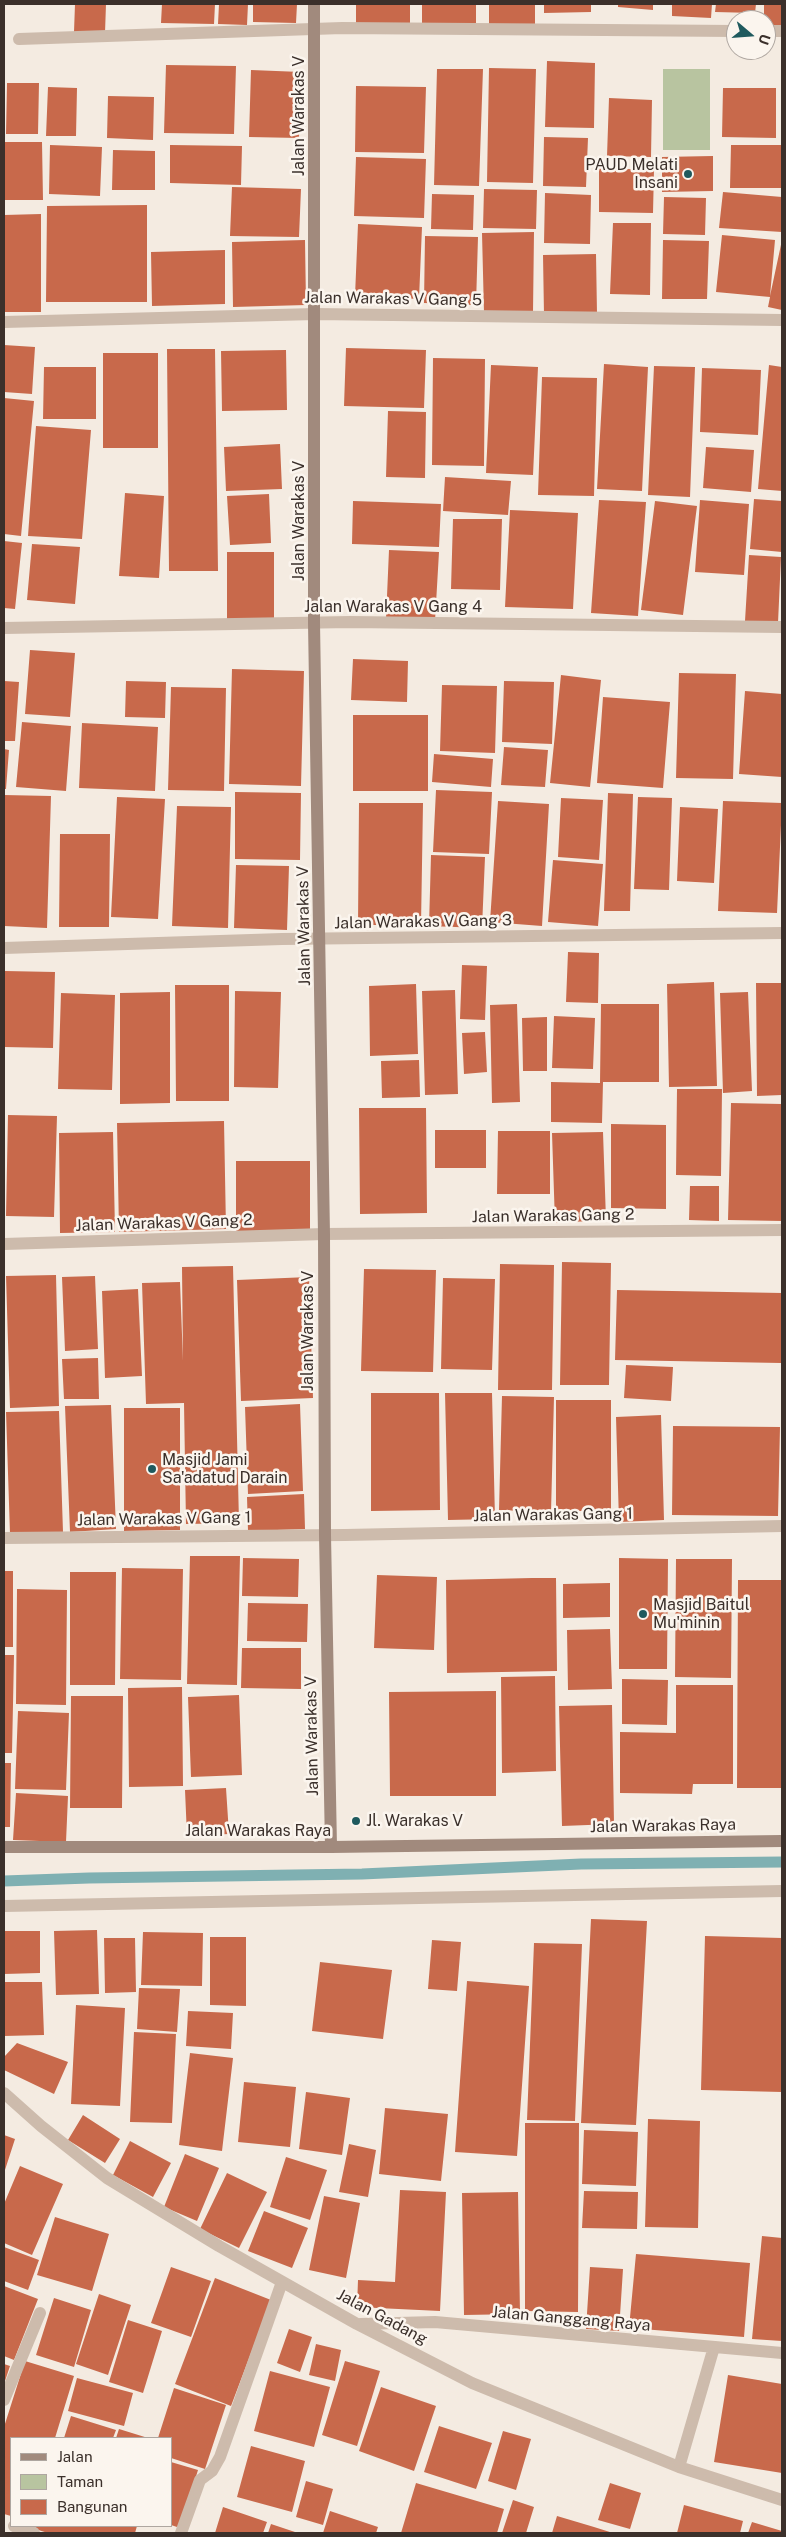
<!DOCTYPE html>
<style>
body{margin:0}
#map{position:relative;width:786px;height:2537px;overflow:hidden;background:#f4ebe1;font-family:"Public Sans",sans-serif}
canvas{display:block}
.frame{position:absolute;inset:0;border:5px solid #3b302b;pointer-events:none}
.legend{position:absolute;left:10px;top:2437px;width:162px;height:90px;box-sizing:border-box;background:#fbf5ee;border:1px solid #aea6a0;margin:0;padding:6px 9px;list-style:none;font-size:15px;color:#3b302b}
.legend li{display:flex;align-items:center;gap:10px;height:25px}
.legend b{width:25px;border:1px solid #aea6a0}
.north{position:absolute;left:726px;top:10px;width:50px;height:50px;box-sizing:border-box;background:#fbf5ee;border:1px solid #aea6a0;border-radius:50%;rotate:108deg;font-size:14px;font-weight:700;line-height:20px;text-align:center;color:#3b302b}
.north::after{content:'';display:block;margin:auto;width:18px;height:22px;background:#1f5a5e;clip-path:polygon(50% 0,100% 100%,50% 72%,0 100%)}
</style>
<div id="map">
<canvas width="786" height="2537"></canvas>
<div class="frame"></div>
<ul class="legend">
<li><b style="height:6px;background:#a18a7d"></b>Jalan</li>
<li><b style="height:14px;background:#b8c4a0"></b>Taman</li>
<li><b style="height:14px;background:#c8694b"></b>Bangunan</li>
</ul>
<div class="north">U</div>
</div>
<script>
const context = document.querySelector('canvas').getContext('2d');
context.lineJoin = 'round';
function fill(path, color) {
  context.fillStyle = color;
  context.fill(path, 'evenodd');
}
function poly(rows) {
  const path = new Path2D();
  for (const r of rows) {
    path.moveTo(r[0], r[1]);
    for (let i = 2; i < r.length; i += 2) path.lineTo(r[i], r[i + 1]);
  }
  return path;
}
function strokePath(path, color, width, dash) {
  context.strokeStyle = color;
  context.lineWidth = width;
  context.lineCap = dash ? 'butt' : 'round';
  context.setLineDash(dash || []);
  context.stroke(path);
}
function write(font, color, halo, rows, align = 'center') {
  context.font = font + ' "Public Sans",sans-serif';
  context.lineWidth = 5;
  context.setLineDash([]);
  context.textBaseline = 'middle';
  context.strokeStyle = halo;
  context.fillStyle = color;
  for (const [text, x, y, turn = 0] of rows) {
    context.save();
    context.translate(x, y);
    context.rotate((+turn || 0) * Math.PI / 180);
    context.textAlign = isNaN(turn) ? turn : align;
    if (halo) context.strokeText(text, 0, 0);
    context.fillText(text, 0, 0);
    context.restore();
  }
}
const green = poly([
 [663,69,710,69,710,150,663,150]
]);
const stream = poly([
 [4,1881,89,1878,362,1874,581,1864,782,1862]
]);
const building = poly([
 [75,4,106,4,105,33,74,32],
 [162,4,215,4,214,24,161,23],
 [219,4,248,4,247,25,218,24],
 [253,4,297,4,296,23,253,22],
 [356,4,410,4,410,28,356,28],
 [422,4,476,4,476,23,422,24],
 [489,4,535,4,535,25,489,25],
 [544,4,591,4,591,12,544,13],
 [618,4,653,4,653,10,618,7],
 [672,4,712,4,711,18,672,16],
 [716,4,756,4,755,13,715,12],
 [764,4,782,4,782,25,766,25,766,20,764,20],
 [547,61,595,63,594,128,545,127],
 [166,65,236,66,234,134,164,133],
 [489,68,536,69,533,183,487,182],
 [437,69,483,69,479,186,434,185],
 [251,70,301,72,299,138,249,137],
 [7,83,39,83,38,134,6,134],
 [356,86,426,87,424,153,355,152],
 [48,87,77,88,76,136,46,136],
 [723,88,776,88,776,138,722,137],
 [108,96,154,97,153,140,107,138],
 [609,98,652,100,651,157,607,156],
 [544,137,588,138,586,187,543,186],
 [5,142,42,142,43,200,5,200],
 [50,145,102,147,100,196,49,194],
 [170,145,242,146,241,185,170,183],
 [731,145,782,145,782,188,730,188],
 [113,150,155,151,155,190,112,190],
 [713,156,713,191,662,192,662,157],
 [356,157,426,159,424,218,354,216],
 [599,168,654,170,653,213,599,212],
 [232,187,301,189,299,237,230,236],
 [484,189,537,190,536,229,483,228],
 [723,192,782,197,782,232,719,228],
 [545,193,591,195,590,244,544,243],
 [432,194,474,195,473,230,431,229],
 [664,197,706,198,705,235,663,234],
 [147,205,147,302,46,302,47,206],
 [41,214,41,312,4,312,4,215],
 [613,223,651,223,650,295,610,294],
 [358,224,422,227,419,299,355,296],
 [534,232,533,312,484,313,482,233],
 [722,235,775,240,770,296,782,240,782,310,768,307,770,297,716,292],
 [425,236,478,237,476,305,424,303],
 [305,240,306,305,233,307,232,242],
 [663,240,709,241,707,299,662,299],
 [225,250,225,304,152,306,151,252],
 [596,254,597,314,544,315,543,255],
 [4,345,35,347,32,394,4,392],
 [346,348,426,350,424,408,344,406],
 [167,349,215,349,218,571,169,571],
 [286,350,287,410,222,411,221,351],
 [103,353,158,353,158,448,103,448],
 [433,358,485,359,484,466,432,465],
 [604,364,648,367,642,491,597,489],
 [491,365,538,367,533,475,486,473],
 [769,365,782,367,782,491,758,489],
 [654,366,695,367,690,497,648,495],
 [44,367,96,367,96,419,43,419],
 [702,368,761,370,758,435,700,432],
 [542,377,597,378,594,496,538,495],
 [4,398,34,401,21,536,4,534],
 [388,411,426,412,425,478,386,477],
 [36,426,91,430,82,539,28,536],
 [280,444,282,489,226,491,224,447],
 [706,447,754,450,751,492,703,488],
 [445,477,511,481,508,515,443,511],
 [125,493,164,496,159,578,119,576],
 [269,494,271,543,230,545,227,496],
 [754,499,782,501,782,552,750,549],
 [599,500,646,502,638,616,591,613],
 [700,500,749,504,744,575,695,572],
 [353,501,441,504,439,547,352,544],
 [655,501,697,506,683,615,641,610],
 [510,510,578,513,573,609,505,607],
 [453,519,502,519,500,590,451,589],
 [4,541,22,543,15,609,4,608],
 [32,544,80,547,75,604,27,600],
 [389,550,439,552,435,621,386,619],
 [227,552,274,552,274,618,227,619],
 [749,555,781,557,778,623,745,621],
 [30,650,75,653,70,717,25,714],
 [353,659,408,661,407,702,351,700],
 [232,669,304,671,301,786,229,784],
 [679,673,736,674,733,779,676,778],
 [561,675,601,680,590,787,550,783],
 [4,681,19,682,15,741,4,741],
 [126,681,166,682,165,718,125,717],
 [504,681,554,682,552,744,502,742],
 [442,685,497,686,495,753,440,751],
 [171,687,226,688,224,791,168,790],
 [745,691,782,694,782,777,739,774],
 [603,697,670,702,663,788,597,783],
 [353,715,428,715,428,791,353,791],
 [22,722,71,726,66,791,16,787],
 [82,723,158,727,155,791,79,788],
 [504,747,548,750,545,787,501,785],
 [4,749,9,750,6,789,4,789],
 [434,754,493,759,491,787,432,782],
 [436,790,492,792,489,854,433,852],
 [235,792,301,793,300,860,235,859],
 [608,793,633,794,630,911,604,911],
 [4,795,51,796,47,928,4,926],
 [117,797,165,799,158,919,111,917],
 [638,797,672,798,669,890,634,889],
 [561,798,603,800,599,860,558,857],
 [498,801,549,804,542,926,490,922],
 [723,801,782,803,777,913,718,911],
 [359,803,423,803,421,925,358,925],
 [177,806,231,807,228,928,172,926],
 [680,807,718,809,714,883,677,881],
 [60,834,110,834,109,927,59,927],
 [431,855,485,857,482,928,429,926],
 [553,860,603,864,598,926,548,922],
 [236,865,289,866,287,930,234,928],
 [568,952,599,953,598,1003,566,1002],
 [462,965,487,966,485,1020,460,1019],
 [5,971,55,972,53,1048,4,1047],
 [714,982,717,1086,669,1087,667,984],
 [756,983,782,983,782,1095,757,1096],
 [416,984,418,1054,370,1056,369,986],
 [175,985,229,985,229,1101,176,1101],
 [455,990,458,1094,425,1095,422,991],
 [235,991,281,992,278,1088,234,1087],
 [170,992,170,1103,120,1104,120,993],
 [748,992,752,1091,723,1093,720,993],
 [61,993,115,995,112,1090,58,1089],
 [517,1004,520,1102,492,1103,490,1005],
 [601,1004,659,1004,659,1082,603,1082,602,1123,551,1122,551,1082,600,1083],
 [554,1016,595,1018,593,1069,552,1068],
 [547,1017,547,1071,523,1071,522,1018],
 [485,1032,487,1072,464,1074,462,1033],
 [419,1060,420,1097,382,1098,381,1061],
 [677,1089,722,1089,721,1176,676,1175],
 [731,1103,782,1104,782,1221,728,1220],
 [359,1108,426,1108,427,1213,360,1214],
 [8,1115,57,1116,54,1217,6,1216],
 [224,1121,226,1229,119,1232,117,1123],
 [611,1124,666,1125,666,1209,611,1208],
 [435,1130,486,1130,486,1168,435,1168],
 [498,1131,550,1131,550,1194,497,1194],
 [113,1132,115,1232,60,1233,59,1133],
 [603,1132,606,1220,555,1223,552,1133],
 [236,1161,310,1161,310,1232,236,1233],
 [690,1186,719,1186,719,1221,689,1220],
 [562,1262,611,1263,609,1385,560,1385],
 [500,1264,554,1265,552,1390,498,1390],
 [233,1266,239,1523,186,1524,184,1403,146,1404,142,1283,180,1282,183,1361,182,1267],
 [364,1269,436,1270,433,1372,361,1371],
 [56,1275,59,1406,10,1408,6,1276],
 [95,1276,98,1349,65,1351,62,1277],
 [309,1277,313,1398,241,1401,237,1280],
 [443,1278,495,1279,492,1370,441,1369],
 [138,1289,142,1376,105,1378,102,1291],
 [617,1290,782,1293,781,1363,615,1360],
 [98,1358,99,1399,64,1399,62,1359],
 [626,1365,673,1367,671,1401,624,1398],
 [371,1393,439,1393,440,1510,371,1511],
 [445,1393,492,1393,495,1519,448,1520],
 [502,1396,554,1397,551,1512,499,1510],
 [556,1400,611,1400,611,1511,556,1511],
 [300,1404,303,1491,248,1494,245,1407],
 [111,1405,116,1529,70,1532,65,1406],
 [124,1408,180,1408,180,1530,124,1531],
 [59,1411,63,1532,10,1534,6,1412],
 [661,1415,664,1520,619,1522,616,1417],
 [673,1426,780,1427,778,1516,672,1515],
 [304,1494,305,1529,248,1531,247,1497],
 [190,1556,240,1556,237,1685,187,1684],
 [243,1558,299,1559,298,1597,242,1596],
 [619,1558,668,1559,667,1669,619,1669],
 [676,1559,732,1559,731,1678,675,1677],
 [122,1568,183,1569,181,1680,120,1679],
 [4,1571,13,1571,13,1647,4,1647],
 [70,1572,116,1572,115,1685,70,1685],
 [377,1575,437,1577,434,1650,374,1648],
 [532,1578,556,1578,557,1671,447,1673,446,1580],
 [738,1580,782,1580,782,1788,737,1788],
 [610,1583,610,1617,563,1618,563,1584],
 [17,1589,67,1590,66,1705,16,1704],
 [248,1603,308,1604,307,1642,247,1641],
 [610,1629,612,1689,568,1690,567,1630],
 [242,1648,301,1648,301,1689,241,1688],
 [4,1655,14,1655,12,1753,4,1753],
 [555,1676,556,1771,502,1773,501,1677],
 [622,1679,668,1680,667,1725,622,1724],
 [676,1685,733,1685,733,1784,693,1784,692,1794,620,1793,620,1732,676,1733],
 [182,1687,183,1786,129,1787,128,1688],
 [496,1691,496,1796,390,1796,389,1692],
 [239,1695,242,1775,191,1777,188,1697],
 [71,1696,123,1696,122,1808,70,1808],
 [612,1705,614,1824,562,1826,559,1706],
 [18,1711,69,1713,66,1790,15,1789],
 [4,1763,11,1763,10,1827,4,1827],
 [226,1788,229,1834,187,1836,185,1790],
 [16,1793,68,1796,66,1842,13,1840],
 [591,1919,647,1921,636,2125,581,2123],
 [97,1930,99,1994,56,1995,54,1931],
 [4,1931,40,1931,40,1973,4,1974],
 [143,1932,203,1933,202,1986,141,1985],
 [705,1936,782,1938,782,2092,701,2090],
 [210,1937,246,1937,246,2006,210,2005],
 [104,1938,135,1938,136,1992,105,1993],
 [432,1940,461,1942,457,1991,428,1989],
 [534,1943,582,1944,575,2121,527,2120],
 [320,1962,392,1970,383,2039,312,2031],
 [467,1981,529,1986,517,2156,455,2152],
 [4,1982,42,1982,44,2035,4,2036],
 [139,1988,180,1989,177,2032,137,2029],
 [76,2005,125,2008,120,2106,71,2104],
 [188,2011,233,2013,231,2049,186,2046],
 [134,2032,176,2034,172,2123,130,2122],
 [17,2043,68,2062,54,2094,4,2070,4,2057],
 [190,2053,233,2058,222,2151,179,2145],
 [244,2082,296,2087,290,2147,238,2142],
 [306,2092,350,2098,342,2155,299,2149],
 [385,2108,448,2114,441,2181,379,2174],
 [83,2115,120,2139,105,2163,68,2140],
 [648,2119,700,2121,698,2228,645,2227],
 [525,2123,579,2123,578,2312,525,2311],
 [584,2130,638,2132,636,2186,582,2184],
 [4,2135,15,2139,4,2173],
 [130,2141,171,2163,153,2197,113,2175],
 [349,2144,376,2150,368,2197,339,2192],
 [185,2154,219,2168,197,2221,164,2207],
 [286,2157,327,2170,310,2220,270,2207],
 [20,2166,63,2184,32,2255,4,2243,4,2204],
 [227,2173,267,2192,239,2248,200,2229],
 [400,2190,446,2192,440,2311,357,2307,358,2280,395,2282],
 [584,2191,638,2192,637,2229,582,2228],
 [518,2192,520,2314,464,2315,462,2193],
 [324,2196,360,2203,346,2278,309,2270],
 [264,2211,308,2228,292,2268,248,2251],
 [55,2217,109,2234,92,2291,37,2275],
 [762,2236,782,2238,782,2341,752,2339],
 [4,2247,39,2260,28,2290,4,2281],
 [636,2254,750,2263,744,2337,629,2328],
 [171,2267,211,2281,191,2337,151,2323],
 [590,2267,623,2269,619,2331,586,2329],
 [215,2278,271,2300,231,2406,175,2384],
 [4,2286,38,2299,14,2360,4,2356],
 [99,2294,131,2305,108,2375,76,2364],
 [54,2298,91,2310,74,2367,36,2355],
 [128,2320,162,2331,143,2393,109,2382],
 [289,2329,312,2337,300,2372,277,2363],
 [316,2344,341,2350,335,2381,309,2375],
 [25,2361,74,2376,55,2438,11,2438,11,2516,4,2514,4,2427],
 [345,2361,380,2371,357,2446,322,2435],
 [4,2364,10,2366,4,2384],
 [270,2371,330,2387,314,2447,254,2431],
 [728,2375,782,2384,782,2473,714,2462],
 [77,2378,133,2393,124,2426,68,2411],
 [381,2387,436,2406,414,2471,359,2451],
 [174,2388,226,2405,205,2469,171,2458,171,2438,158,2438],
 [71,2416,116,2430,113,2438,64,2438],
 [439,2426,492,2443,476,2489,424,2472],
 [119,2429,148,2438,116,2438],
 [503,2431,531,2439,516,2490,488,2481],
 [251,2446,305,2461,292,2512,237,2497],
 [171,2462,198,2470,180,2528,171,2525],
 [306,2481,333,2489,323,2525,296,2517],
 [416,2483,504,2509,497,2533,401,2533],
 [610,2483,641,2493,630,2529,598,2520],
 [513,2500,534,2507,526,2533,502,2533],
 [684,2505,743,2521,740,2533,677,2533],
 [223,2507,267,2522,263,2533,215,2533],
 [330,2511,378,2527,376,2533,323,2533],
 [557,2516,594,2527,613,2533,552,2533],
 [752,2522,782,2531,782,2533,748,2533],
 [271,2524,295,2532,295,2533,268,2533],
 [36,2526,137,2526,135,2533,48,2533,35,2529]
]);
const street = poly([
 [766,31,782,31],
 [19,39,342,28,736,31],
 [4,322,315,314,782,320],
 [4,628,350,622,782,627],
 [4,948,282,939,782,933],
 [4,1244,324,1234,782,1230],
 [4,1538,345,1535,782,1526],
 [4,1906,782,1891],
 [4,2093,41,2126,107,2178,219,2246,357,2324,472,2383,679,2467,782,2500],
 [360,2324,435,2322,782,2353],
 [4,2400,40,2313],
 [679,2467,714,2347],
 [14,2526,34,2533],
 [181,2533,200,2480,212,2471,220,2457,282,2282]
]);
const secondary = poly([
 [314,4,314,623,324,1234,325,1535,331,1847],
 [4,1847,331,1847,782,1841]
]);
const markers = [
 [688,174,5,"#1f5a5e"],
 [152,1469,5,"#1f5a5e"],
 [643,1614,5,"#1f5a5e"],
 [356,1821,5,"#1f5a5e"]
];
const streetNames = [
 ["Jalan Warakas V",299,116,-90],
 ["Jalan Warakas V Gang 5",393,299,1],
 ["Jalan Warakas V",299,521,-90],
 ["Jalan Warakas V Gang 4",393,607],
 ["Jalan Warakas V Gang 3",423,922,-1],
 ["Jalan Warakas V",304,926,-91],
 ["Jalan Warakas Gang 2",553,1216,-1],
 ["Jalan Warakas V Gang 2",164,1223,-2],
 ["Jalan Warakas V",308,1331,-90],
 ["Jalan Warakas Gang 1",553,1515,-1],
 ["Jalan Warakas V Gang 1",164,1519,-1],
 ["Jalan Warakas V",312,1736,-91],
 ["Jalan Warakas Raya",663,1826,-1],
 ["Jalan Warakas Raya",258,1831],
 ["Jalan Gadang",382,2317,28],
 ["Jalan Ganggang Raya",571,2319,5]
];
const poiNames = [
 ["PAUD Melati",678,165,"right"],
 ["Insani",678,183,"right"],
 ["Masjid Jami",162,1460],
 ["Sa'adatud Darain",162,1478],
 ["Masjid Baitul",653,1605],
 ["Mu'minin",653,1623],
 ["Jl. Warakas V",366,1821]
];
fill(green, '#b8c4a0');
strokePath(stream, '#7fb0b2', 11);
fill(building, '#c8694b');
strokePath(street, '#cdbbac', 12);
strokePath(secondary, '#a18a7d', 12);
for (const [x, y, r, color] of markers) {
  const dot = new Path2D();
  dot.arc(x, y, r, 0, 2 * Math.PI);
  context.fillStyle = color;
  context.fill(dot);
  strokePath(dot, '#fbf5ee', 2);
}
write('16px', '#3b302b', '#fbf5ee', streetNames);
write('16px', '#3b302b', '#fbf5ee', poiNames, 'left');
</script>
